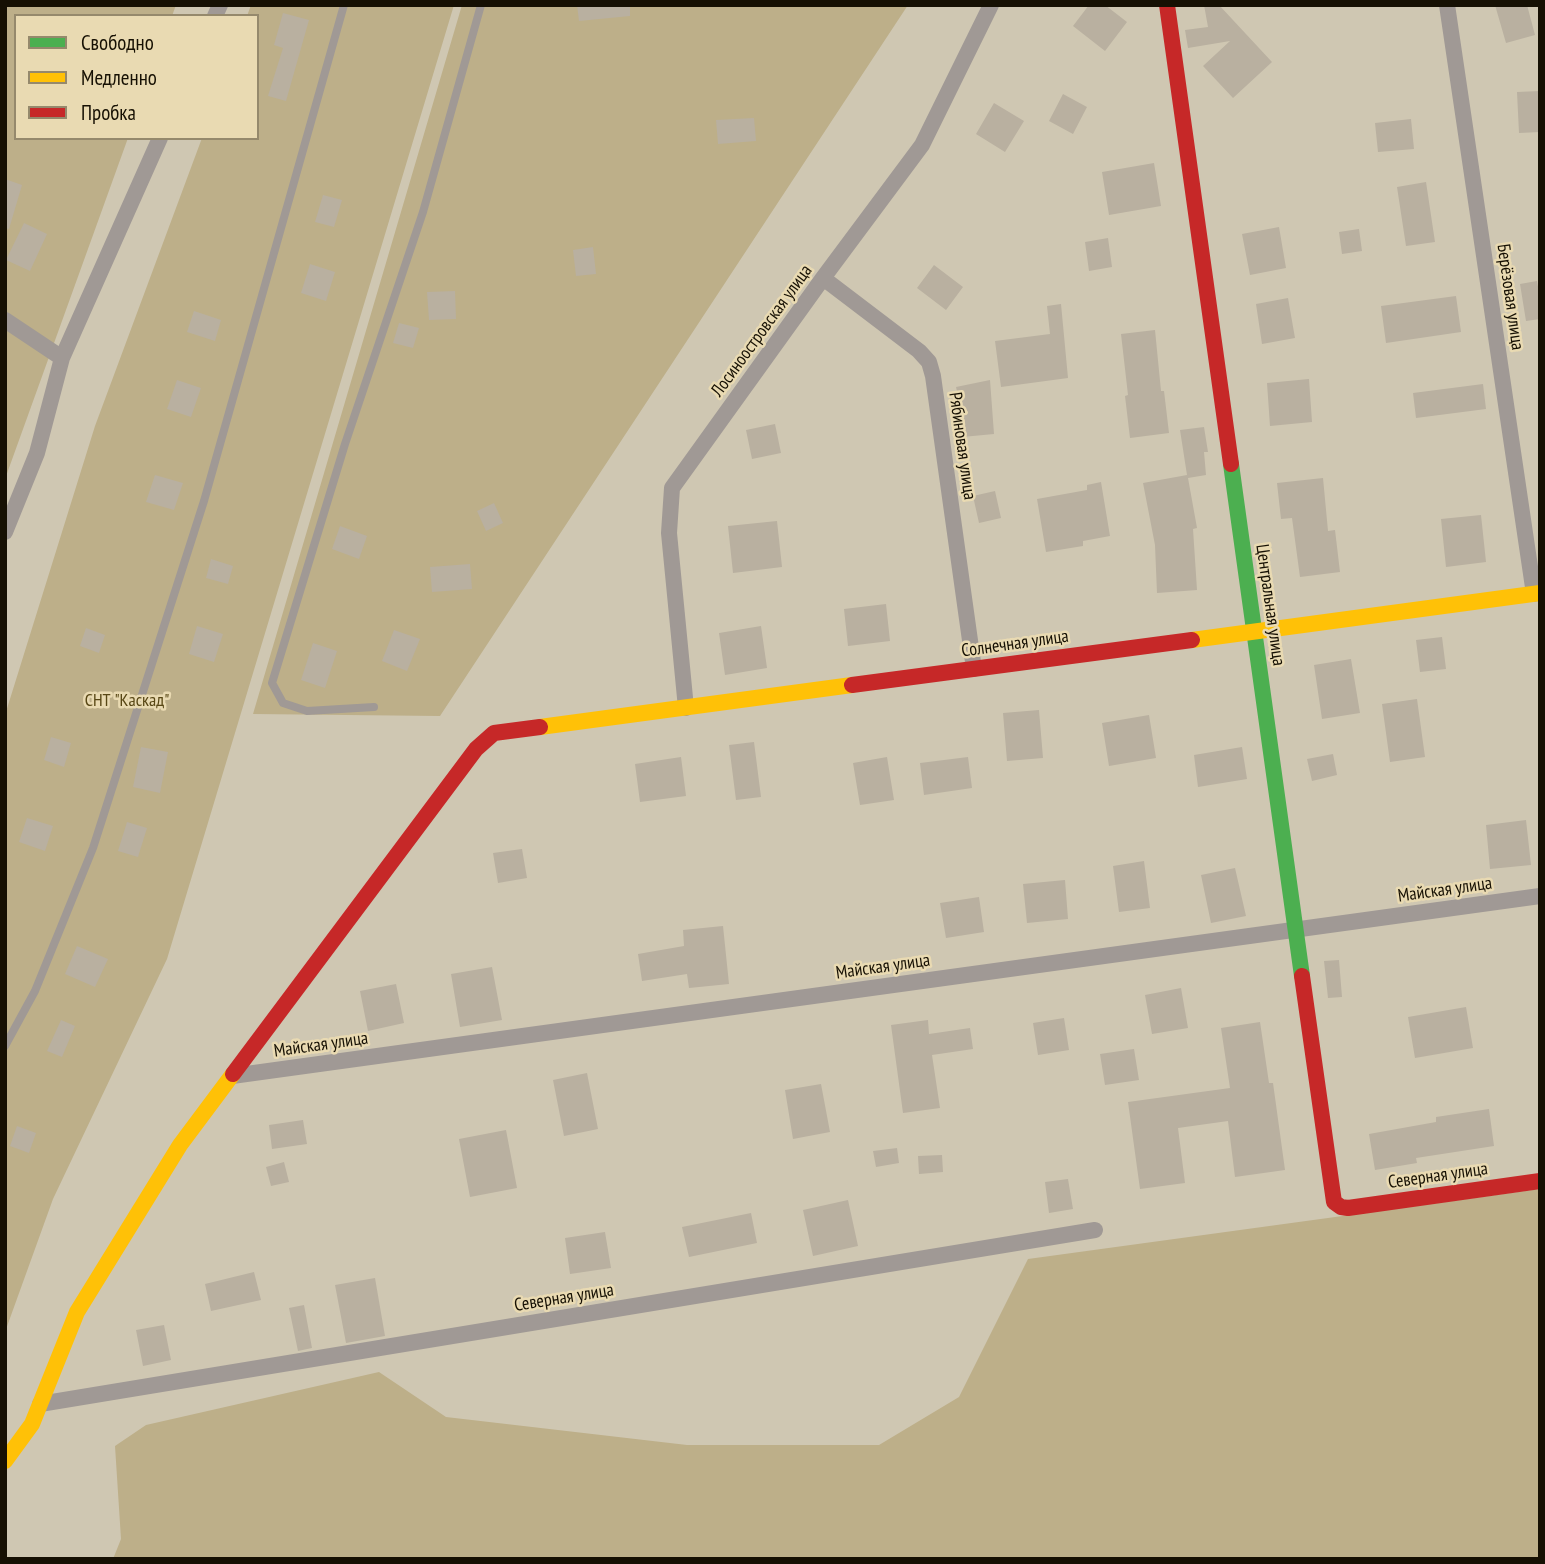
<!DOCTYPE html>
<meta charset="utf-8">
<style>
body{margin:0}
#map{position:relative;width:1545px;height:1564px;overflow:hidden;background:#cfc7b2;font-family:"PT Sans Narrow",sans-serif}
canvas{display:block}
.frame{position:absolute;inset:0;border:7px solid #161003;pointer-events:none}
.legend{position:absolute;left:14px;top:14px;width:245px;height:126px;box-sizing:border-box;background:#e9dab2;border:2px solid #95896c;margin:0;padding:9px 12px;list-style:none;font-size:21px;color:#161003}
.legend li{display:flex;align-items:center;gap:14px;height:35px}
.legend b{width:35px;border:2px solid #95896c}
</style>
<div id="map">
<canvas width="1545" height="1564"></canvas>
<div class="frame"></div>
<ul class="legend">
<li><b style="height:9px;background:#4caf50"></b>Свободно</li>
<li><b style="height:9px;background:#ffc107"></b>Медленно</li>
<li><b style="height:9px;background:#c62828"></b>Пробка</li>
</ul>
</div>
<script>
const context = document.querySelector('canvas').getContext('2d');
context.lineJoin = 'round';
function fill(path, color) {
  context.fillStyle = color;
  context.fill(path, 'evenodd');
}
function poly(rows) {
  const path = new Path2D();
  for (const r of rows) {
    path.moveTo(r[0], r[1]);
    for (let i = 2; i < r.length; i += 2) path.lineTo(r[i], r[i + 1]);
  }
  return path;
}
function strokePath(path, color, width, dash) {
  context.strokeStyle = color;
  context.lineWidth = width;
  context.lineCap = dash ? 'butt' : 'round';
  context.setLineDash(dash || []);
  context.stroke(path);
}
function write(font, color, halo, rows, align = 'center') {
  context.font = font + ' "PT Sans Narrow",sans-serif';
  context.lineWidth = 5;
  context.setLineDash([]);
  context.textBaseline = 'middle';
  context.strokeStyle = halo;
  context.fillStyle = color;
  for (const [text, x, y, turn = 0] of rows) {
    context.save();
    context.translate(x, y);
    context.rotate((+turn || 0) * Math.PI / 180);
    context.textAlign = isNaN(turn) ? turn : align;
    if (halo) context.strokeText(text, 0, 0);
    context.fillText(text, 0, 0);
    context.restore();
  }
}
const green = poly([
 [5,5,176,5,172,16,16,16,16,138,128,138,5,479],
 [251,5,454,5,167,959,53,1199,5,1332,5,715,95,426,202,138,257,138,257,16,247,16],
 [462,5,908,5,440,716,253,714],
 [1540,1189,1540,1559,113,1559,121,1539,115,1446,146,1425,379,1372,446,1417,687,1445,879,1445,959,1397,1028,1259]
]);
const building = poly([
 [577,5,630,5,630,16,579,21],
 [1089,5,1105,5,1127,22,1105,51,1073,26],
 [1204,5,1219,5,1272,62,1233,98,1203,66,1230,41,1188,48,1185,30,1208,27],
 [1495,5,1527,5,1535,35,1506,43],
 [283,13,309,20,286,101,268,96,283,48,274,45],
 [1540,91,1540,132,1519,133,1517,92],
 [1063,94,1087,107,1073,134,1049,121],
 [994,103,1024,121,1005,152,976,134],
 [754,118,756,141,718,144,716,120],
 [1411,119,1414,149,1378,152,1375,123],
 [1154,163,1161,206,1109,215,1102,172],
 [5,179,22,185,9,229,5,228],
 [1426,182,1435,242,1406,246,1397,187],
 [323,195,342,200,334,227,315,222],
 [24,223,47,234,30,271,6,260],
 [1279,227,1286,268,1250,275,1242,234],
 [1359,229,1362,251,1342,254,1339,232],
 [1108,238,1112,267,1089,271,1085,242],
 [593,247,596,274,576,276,573,250],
 [310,264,335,272,326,301,301,293],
 [934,265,963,287,946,310,917,288],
 [1537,281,1540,298,1540,319,1526,321,1520,284],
 [455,291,456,319,429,320,427,292],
 [1456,296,1461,332,1386,343,1381,306],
 [1288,298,1295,338,1262,344,1256,304],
 [1061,304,1068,378,1001,387,995,341,1050,334,1047,306],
 [194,311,221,320,215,341,187,332],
 [399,323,419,328,413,348,393,343],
 [1155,330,1161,391,1164,391,1169,433,1130,438,1125,396,1128,395,1121,334],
 [1309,379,1312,422,1270,426,1267,383],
 [177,380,201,388,191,417,167,409],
 [990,380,994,434,962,437,960,404,956,387],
 [1483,384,1486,409,1416,418,1413,393],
 [775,424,781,453,752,459,746,430],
 [1204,427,1208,452,1204,452,1206,475,1188,478,1197,528,1193,529,1197,590,1157,593,1155,545,1143,483,1187,475,1180,430],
 [155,475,183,483,174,510,146,502],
 [1323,478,1328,531,1335,530,1340,572,1300,577,1292,518,1281,519,1277,483],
 [1101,482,1110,536,1083,541,1083,546,1046,552,1037,499,1087,490,1087,485],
 [995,491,1001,518,979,523,973,496],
 [494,503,503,523,486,531,477,511],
 [1481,515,1486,562,1446,567,1441,519],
 [777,521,782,567,733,573,728,526],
 [340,526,367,536,359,559,332,549],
 [211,559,233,566,228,584,206,578],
 [470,564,472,589,432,592,430,567],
 [886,604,890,641,848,646,844,609],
 [197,626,223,634,214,662,189,654],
 [761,626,767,668,725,675,719,633],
 [86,628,105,635,99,653,80,646],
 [394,630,420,639,407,671,382,661],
 [1442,637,1446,669,1420,672,1416,640],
 [313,643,337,651,325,688,301,680],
 [1351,659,1360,713,1322,719,1314,665],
 [1417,699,1425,757,1390,762,1382,704],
 [1039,710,1043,758,1007,761,1003,713],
 [1149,715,1156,758,1109,766,1102,723],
 [51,737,71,743,64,767,44,760],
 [754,742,761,797,736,800,729,745],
 [141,747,168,752,160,793,133,787],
 [1242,747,1247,779,1198,787,1194,755],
 [1333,754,1337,775,1312,781,1307,759],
 [681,757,686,796,640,802,635,764],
 [887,757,894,800,860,805,853,763],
 [968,757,972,788,924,795,920,763],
 [27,818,53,826,45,851,19,842],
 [1526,820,1531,865,1490,869,1486,825],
 [127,822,147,828,138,857,118,851],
 [522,849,527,878,498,883,493,853],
 [1144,861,1150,908,1119,912,1113,866],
 [1235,868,1246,916,1211,923,1201,875],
 [1065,880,1068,919,1027,923,1023,884],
 [979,897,984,932,946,938,940,903],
 [723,926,729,984,689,988,687,974,642,981,638,954,684,946,683,930],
 [77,946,108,959,95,987,65,974],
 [1339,960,1342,997,1328,998,1324,961],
 [492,967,502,1020,460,1027,451,974],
 [396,984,404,1023,368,1031,360,991],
 [1181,988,1188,1028,1152,1034,1145,995],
 [1466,1007,1473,1048,1415,1058,1408,1017],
 [1064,1018,1069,1050,1038,1055,1033,1023],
 [61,1020,75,1026,62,1057,47,1051],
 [928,1020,929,1034,970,1028,973,1049,932,1055,940,1108,903,1113,891,1025],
 [1260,1022,1269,1083,1273,1083,1285,1170,1235,1177,1228,1121,1178,1128,1185,1183,1140,1189,1128,1102,1230,1088,1221,1028],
 [1134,1049,1139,1080,1105,1085,1100,1054],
 [587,1073,598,1129,564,1136,553,1080],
 [821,1084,830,1132,793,1139,785,1090],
 [1489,1109,1494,1146,1416,1158,1417,1163,1375,1170,1369,1134,1436,1122,1436,1117],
 [303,1120,307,1144,272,1149,269,1125],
 [17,1126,36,1133,29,1153,10,1146],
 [506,1130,517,1188,470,1197,459,1139],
 [897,1148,899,1163,876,1167,873,1151],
 [942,1155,943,1172,919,1174,918,1156],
 [284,1162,289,1182,271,1186,266,1167],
 [1068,1179,1073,1209,1049,1213,1045,1182],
 [848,1200,858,1246,813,1256,803,1210],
 [751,1213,757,1243,689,1257,682,1227],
 [605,1232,611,1268,570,1274,565,1238],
 [254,1272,261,1300,211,1311,205,1284],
 [375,1278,385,1336,346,1343,335,1285],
 [304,1305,312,1348,298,1351,289,1308],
 [164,1325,171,1360,143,1366,136,1330]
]);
const lane = poly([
 [374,707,307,711,283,703,272,683,345,444,423,212,481,5],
 [5,1046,35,991,93,848,204,501,344,5]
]);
const street = poly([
 [1447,5,1534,594],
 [215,16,220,5],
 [823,278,919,351,929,362,933,376,974,669],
 [5,320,62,358],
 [5,532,37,453,62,358,160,138],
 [686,708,669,533,672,488,823,278,922,145,991,5],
 [232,1076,1540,896],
 [40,1404,1095,1230]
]);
const fast = poly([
 [1231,464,1302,976]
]);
const slow = poly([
 [1192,640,1540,593],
 [540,727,852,685],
 [5,1461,32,1424,77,1312,180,1145,233,1074]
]);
const jam = poly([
 [1167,5,1231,464],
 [852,685,1192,640],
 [1302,976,1334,1202,1341,1207,1348,1208,1540,1181],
 [233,1074,476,749,494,733,540,727]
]);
const streetNames = [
 ["Берёзовая улица",1510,297,82],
 ["Лосиноостровская улица",762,331,-54],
 ["Рябиновая улица",962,446,82],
 ["Центральная улица",1270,605,82],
 ["Солнечная улица",1015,644,-8],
 ["Майская улица",1445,890,-8],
 ["Майская улица",883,967,-8],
 ["Майская улица",321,1045,-8],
 ["Северная улица",1438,1176,-8],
 ["Северная улица",564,1298,-9]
];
const parkNames = [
 ["СНТ \"Каскад\"",127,701]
];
fill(green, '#bdaf89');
fill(building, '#b9b0a0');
strokePath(lane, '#a09995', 8);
strokePath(street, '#a09995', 16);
strokePath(fast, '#4caf50', 16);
strokePath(slow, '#ffc107', 16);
strokePath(jam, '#c62828', 16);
write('18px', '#161003', '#e9dab2', streetNames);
write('18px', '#584715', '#e9dab2', parkNames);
</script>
